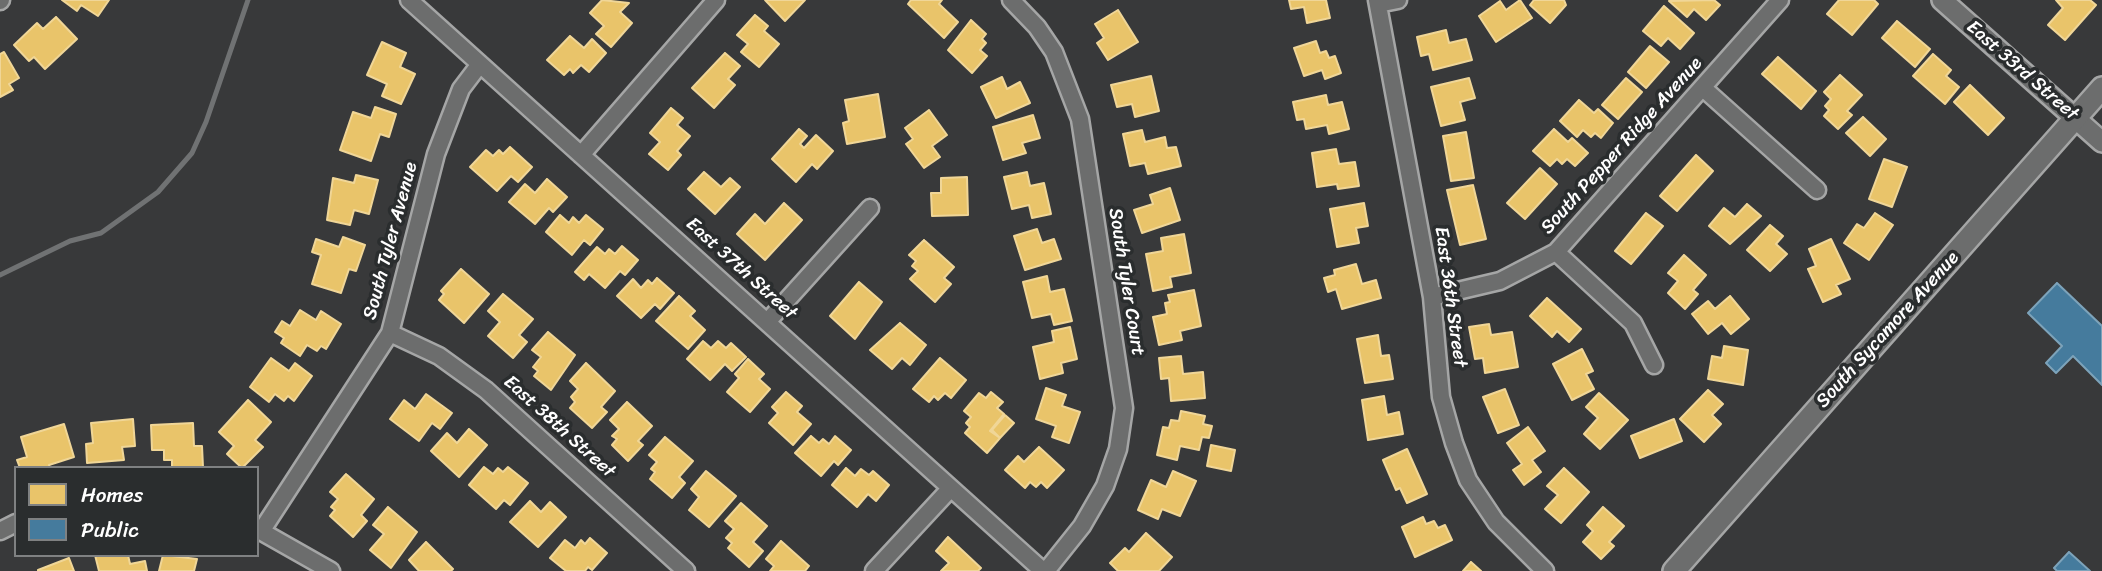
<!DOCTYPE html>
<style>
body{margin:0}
#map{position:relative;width:2102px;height:571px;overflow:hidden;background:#38393a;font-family:Sriracha,sans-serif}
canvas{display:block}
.legend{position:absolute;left:14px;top:466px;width:245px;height:91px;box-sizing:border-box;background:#2a2d2e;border:2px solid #7f8182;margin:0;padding:9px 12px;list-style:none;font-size:21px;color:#fff}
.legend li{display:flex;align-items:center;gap:14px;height:35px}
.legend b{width:35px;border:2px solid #7f8182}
</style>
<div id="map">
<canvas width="2102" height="571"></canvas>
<ul class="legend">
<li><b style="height:19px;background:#e9c46a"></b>Homes</li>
<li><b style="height:19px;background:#457b9d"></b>Public</li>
</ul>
</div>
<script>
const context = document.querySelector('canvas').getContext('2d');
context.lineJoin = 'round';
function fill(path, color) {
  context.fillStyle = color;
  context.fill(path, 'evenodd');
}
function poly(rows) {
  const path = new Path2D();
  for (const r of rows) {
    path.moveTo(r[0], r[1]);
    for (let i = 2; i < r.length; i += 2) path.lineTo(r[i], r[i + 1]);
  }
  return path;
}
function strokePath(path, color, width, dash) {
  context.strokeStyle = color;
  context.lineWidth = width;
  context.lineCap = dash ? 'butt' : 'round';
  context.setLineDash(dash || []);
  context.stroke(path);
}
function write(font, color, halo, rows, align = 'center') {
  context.font = font + ' Sriracha,sans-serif';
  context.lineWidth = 7;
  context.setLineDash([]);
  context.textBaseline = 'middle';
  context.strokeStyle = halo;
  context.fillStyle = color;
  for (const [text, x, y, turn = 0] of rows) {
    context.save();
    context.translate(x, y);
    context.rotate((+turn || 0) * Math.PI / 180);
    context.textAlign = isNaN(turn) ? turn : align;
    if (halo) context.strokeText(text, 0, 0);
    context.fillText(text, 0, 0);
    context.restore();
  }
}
const homes = poly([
 [62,0,109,0,98,16,81,5,77,11,62,0],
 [602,0,629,3,620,12,632,23,611,47,596,34,604,26,590,13,602,0],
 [765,0,805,0,785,21,765,0],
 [911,0,942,0,939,4,958,22,944,38,908,4,911,0],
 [1289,0,1326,0,1330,18,1307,23,1304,7,1291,9,1289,0],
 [1520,0,1532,18,1496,42,1479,16,1500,1,1506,10,1520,0],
 [1534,0,1564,0,1566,5,1550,23,1530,5,1534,0],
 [1714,0,1720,5,1706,20,1694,9,1687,17,1669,1,1714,0],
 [1839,0,1874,0,1878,4,1852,35,1827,14,1839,0],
 [2090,0,2096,5,2065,40,2048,25,2063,8,2056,0,2090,0],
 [1664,6,1694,33,1680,49,1668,38,1661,46,1643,31,1664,6],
 [1118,10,1138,42,1108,60,1097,43,1104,38,1095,24,1118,10],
 [755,15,768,26,764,31,779,44,759,67,741,52,748,44,737,35,755,15],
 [56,17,77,39,45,69,34,57,29,61,14,45,37,23,43,29,56,17],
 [971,20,986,34,982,39,986,43,980,50,987,56,972,73,948,50,971,20],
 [1897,21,1930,49,1915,67,1882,38,1897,21],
 [1446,30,1449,43,1466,39,1472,60,1433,70,1429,54,1421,56,1417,37,1446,30],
 [570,36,584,48,592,39,606,53,589,72,581,65,573,73,570,69,564,75,547,60,570,36],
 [1316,41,1320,53,1326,51,1329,58,1335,56,1341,73,1325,79,1322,70,1304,76,1294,48,1316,41],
 [382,42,406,53,400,67,415,74,401,104,382,96,387,84,367,75,382,42],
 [1650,46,1669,62,1646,88,1628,72,1650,46],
 [4,52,19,78,9,84,13,90,0,97,0,54,4,52],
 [725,53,740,66,728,79,735,85,714,108,692,88,725,53],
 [1933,54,1951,70,1946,76,1959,87,1945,104,1913,76,1933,54],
 [1778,57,1816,91,1801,109,1762,74,1778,57],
 [1840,75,1862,95,1847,111,1852,115,1838,129,1824,116,1829,110,1825,106,1831,99,1824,92,1840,75],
 [1151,76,1159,111,1135,117,1132,104,1117,107,1111,85,1151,76],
 [1002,77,1007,89,1020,82,1030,103,996,118,981,87,1002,77],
 [1469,78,1475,98,1460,102,1465,120,1441,126,1431,87,1469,78],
 [1626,78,1642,92,1618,119,1602,105,1626,78],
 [1970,85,2004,118,1988,135,1954,102,1970,85],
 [878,94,885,137,847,144,843,123,849,121,845,100,878,94],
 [1326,95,1328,105,1342,102,1349,129,1329,134,1327,125,1306,129,1304,119,1297,120,1293,102,1326,95],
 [1579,100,1594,113,1598,109,1613,123,1601,138,1595,133,1591,137,1583,130,1577,137,1560,121,1579,100],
 [375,107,396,114,389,137,380,134,371,161,340,150,353,112,371,118,375,107],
 [671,108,683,118,677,125,690,136,677,151,681,155,668,170,649,154,660,142,650,133,671,108],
 [929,110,947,135,932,146,940,157,924,168,906,144,913,139,905,128,929,110],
 [1033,115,1040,138,1022,143,1026,153,1003,160,993,127,1033,115],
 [1863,117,1886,139,1870,156,1846,133,1863,117],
 [799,129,807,136,800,144,804,148,816,135,833,151,817,169,812,164,796,182,772,159,799,129],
 [1554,129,1568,142,1572,138,1588,153,1575,166,1567,159,1562,164,1557,159,1550,166,1533,151,1554,129],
 [1142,130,1145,142,1165,137,1167,148,1176,147,1181,166,1148,174,1145,163,1130,166,1123,134,1142,130],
 [1466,132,1474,178,1451,181,1443,136,1466,132],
 [510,147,532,167,518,182,511,176,497,191,470,167,486,150,493,156,499,150,503,154,510,147],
 [1336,149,1339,164,1355,162,1359,186,1338,189,1337,184,1317,187,1312,153,1336,149],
 [1696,155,1713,171,1677,211,1660,196,1696,155],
 [1884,159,1907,167,1892,207,1869,199,1884,159],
 [1540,168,1557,184,1525,219,1507,203,1540,168],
 [704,172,721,187,730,178,740,187,715,214,688,189,704,172],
 [1027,172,1030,186,1044,183,1051,214,1032,218,1029,205,1012,209,1004,177,1027,172],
 [356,175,378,180,369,214,354,210,350,225,327,220,333,178,354,183,356,175],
 [967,177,968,215,932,216,931,193,941,193,941,178,967,177],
 [547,179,567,197,553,212,549,208,535,224,509,202,525,184,535,193,547,179],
 [1473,185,1486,239,1460,245,1447,190,1473,185],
 [1170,188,1180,220,1142,233,1134,210,1153,204,1150,195,1170,188],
 [784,203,802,220,765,260,737,234,755,214,765,224,784,203],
 [1364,203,1368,226,1356,228,1359,243,1337,247,1330,209,1364,203],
 [1747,204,1761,216,1730,244,1709,226,1724,208,1735,217,1747,204],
 [1646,213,1663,226,1631,264,1615,251,1646,213],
 [1875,213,1893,225,1869,260,1844,243,1857,224,1864,228,1875,213],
 [560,215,569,223,573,217,579,223,586,215,603,229,590,245,584,240,572,255,546,232,560,215],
 [1770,225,1783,236,1776,244,1787,254,1770,271,1747,250,1770,225],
 [1037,229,1042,243,1054,239,1061,259,1025,270,1014,236,1037,229],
 [1184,234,1191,273,1170,277,1172,287,1153,291,1146,254,1163,251,1161,238,1184,234],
 [343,237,365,245,356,271,349,269,341,293,312,284,321,255,312,252,316,239,339,247,343,237],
 [1831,239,1850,279,1836,285,1841,294,1823,302,1808,269,1816,266,1809,249,1831,239],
 [924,240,954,267,944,278,951,284,935,302,910,279,918,271,912,266,916,261,909,255,924,240],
 [622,246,638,260,625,275,620,271,605,288,589,274,584,280,575,272,597,247,605,254,609,249,615,254,622,246],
 [1684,255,1706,275,1693,290,1698,294,1685,309,1668,293,1678,281,1668,273,1684,255],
 [1356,264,1362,284,1376,280,1381,298,1342,309,1336,289,1328,292,1324,278,1335,275,1334,270,1356,264],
 [461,269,489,294,464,323,439,300,444,294,441,291,461,269],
 [1047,276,1050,292,1064,289,1072,321,1054,325,1051,314,1032,318,1023,282,1047,276],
 [657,278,674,293,660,309,655,304,641,318,617,296,633,279,641,288,648,280,652,284,657,278],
 [859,282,882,302,855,339,830,316,859,282],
 [1194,290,1201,326,1180,331,1182,340,1159,345,1153,317,1167,314,1165,303,1170,302,1168,295,1194,290],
 [503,294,533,319,519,335,527,342,513,358,488,336,500,322,488,311,503,294],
 [679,296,695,311,690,316,705,330,688,349,656,321,679,296],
 [1730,296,1749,319,1731,334,1722,323,1708,334,1692,314,1708,301,1715,309,1730,296],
 [1547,298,1581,329,1569,342,1557,331,1552,337,1530,316,1547,298],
 [300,310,316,320,321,311,341,324,326,349,321,346,317,351,307,345,300,356,281,343,284,338,275,332,282,321,290,326,300,310],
 [900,323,926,345,910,365,902,358,892,369,870,350,900,323],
 [1489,324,1491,335,1512,332,1518,367,1485,373,1483,358,1475,359,1469,327,1489,324],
 [1070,327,1077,359,1061,363,1063,373,1040,379,1033,347,1054,342,1052,331,1070,327],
 [548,332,575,355,551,390,534,376,538,371,533,367,541,357,532,350,548,332],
 [1378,335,1381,356,1389,355,1393,379,1365,383,1357,339,1378,335],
 [703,341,711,348,718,341,726,348,731,343,746,357,732,371,725,364,710,380,687,359,703,341],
 [1724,346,1748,350,1743,385,1708,379,1712,356,1722,358,1724,346],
 [1582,349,1593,371,1586,374,1594,389,1572,400,1553,364,1582,349],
 [1181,356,1183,374,1203,372,1205,398,1171,401,1169,378,1161,379,1159,358,1181,356],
 [271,358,289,371,295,363,312,376,294,401,288,396,284,401,275,394,269,402,250,387,271,358],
 [940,358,966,380,951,398,945,393,938,400,934,396,929,402,913,389,940,358],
 [748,359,764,374,759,379,770,389,750,412,727,392,739,378,735,374,748,359],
 [586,363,615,391,601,407,607,412,592,428,570,408,575,402,571,397,578,389,570,381,586,363],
 [1046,388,1066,395,1062,406,1080,412,1069,443,1052,437,1056,426,1036,419,1046,388],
 [1505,389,1519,425,1498,433,1483,397,1505,389],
 [1708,390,1723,404,1712,415,1721,424,1704,442,1680,419,1708,390],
 [786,392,802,406,797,412,811,424,793,445,769,423,778,413,772,407,786,392],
 [991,392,1003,402,997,408,1004,414,990,431,1000,438,987,453,965,433,970,427,966,423,971,417,964,411,979,393,986,398,991,392],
 [1599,393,1628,420,1600,449,1584,434,1598,418,1586,407,1599,393],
 [426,394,452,413,440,429,432,423,419,441,390,419,404,400,415,409,426,394],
 [1384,396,1387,415,1399,412,1403,434,1368,440,1362,400,1384,396],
 [248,400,271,422,255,440,263,447,242,468,227,454,234,446,219,432,248,400],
 [627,402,652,426,638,441,643,445,628,461,612,445,617,439,612,436,619,429,610,420,627,402],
 [1181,411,1205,416,1203,424,1212,426,1209,438,1202,437,1199,450,1180,446,1177,460,1157,455,1163,427,1169,428,1171,420,1179,421,1181,411],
 [1005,415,1014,423,1000,438,992,430,1005,415],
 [133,419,135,446,122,447,124,460,87,463,86,444,93,443,91,423,133,419],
 [1674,419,1682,441,1640,458,1631,436,1674,419],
 [193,423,194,446,202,446,203,467,172,468,172,460,164,460,164,450,152,450,151,425,193,423],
 [64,424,74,457,49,465,50,468,20,468,17,460,27,457,21,437,64,424],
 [1528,427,1545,451,1532,460,1541,472,1524,485,1513,470,1522,464,1507,443,1528,427],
 [469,429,487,445,459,477,431,451,447,433,457,443,469,429],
 [811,436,819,443,823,439,829,444,835,436,851,450,838,465,834,461,821,476,795,453,811,436],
 [665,437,693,461,679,477,685,483,672,498,650,479,655,472,651,469,657,462,649,455,665,437],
 [1211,445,1235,450,1231,471,1207,466,1211,445],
 [1039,447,1064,470,1047,488,1041,482,1036,487,1030,482,1025,488,1005,470,1018,456,1024,462,1039,447],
 [1407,449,1427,494,1407,503,1400,488,1396,490,1383,460,1407,449],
 [484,467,493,474,498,468,503,472,508,467,528,483,510,505,504,500,496,509,469,485,484,467],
 [846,468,855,476,861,469,869,475,873,471,889,485,876,501,868,494,857,507,832,485,846,468],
 [1564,468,1589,492,1561,523,1545,509,1558,495,1547,486,1564,468],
 [706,471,736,496,709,527,689,510,699,497,691,489,706,471],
 [1173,471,1196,481,1180,516,1162,509,1158,519,1138,510,1151,480,1166,487,1173,471],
 [346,474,374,499,361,515,367,521,353,537,330,516,335,510,331,507,338,499,330,492,346,474],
 [530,501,541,512,550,502,566,517,538,547,510,522,530,501],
 [741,503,767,526,753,542,763,551,749,567,728,548,732,543,726,538,734,529,725,521,741,503],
 [388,507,417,532,391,568,370,550,384,534,373,525,388,507],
 [1603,507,1624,526,1609,542,1614,546,1601,559,1583,542,1593,531,1587,525,1603,507],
 [1423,517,1426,524,1434,521,1438,528,1445,525,1452,540,1415,557,1402,527,1423,517],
 [1146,533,1172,557,1159,571,1118,571,1110,563,1125,548,1129,552,1146,533],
 [948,537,981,568,978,571,941,571,949,563,936,551,948,537],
 [590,538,607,553,592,570,588,567,585,571,566,571,550,558,565,540,575,548,581,540,585,544,590,538],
 [781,541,809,566,805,571,770,571,774,566,766,559,781,541],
 [426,542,453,569,451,571,419,571,409,560,426,542],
 [95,555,128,555,130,564,145,561,147,571,99,571,95,555],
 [163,555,197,559,194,571,159,571,163,555],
 [69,558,74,571,38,571,38,570,69,558],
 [1471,562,1481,571,1463,571,1471,562]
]);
const public = poly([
 [2057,283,2102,326,2102,385,2073,356,2056,373,2046,363,2062,346,2028,313,2057,283],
 [2069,552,2090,571,2057,571,2054,568,2069,552]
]);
const stream = poly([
 [0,275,70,241,101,233,158,192,192,153,206,122,248,0]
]);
const minor = poly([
 [409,0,1043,571],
 [1011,0,1037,27,1054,52,1080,119,1124,408,1118,449,1105,486,1082,526,1046,571],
 [1377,0,1432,297,1441,397,1454,443,1468,480,1496,522,1545,571],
 [0,1,1,0],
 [1378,4,1398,0],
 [1703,88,1817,190],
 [581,155,716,0],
 [1556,252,1633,323,1654,365],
 [1432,297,1500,281,1556,252,1780,0],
 [768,321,870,208],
 [390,333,439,356,486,390,686,571],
 [257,529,331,571],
 [262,530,390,333,436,154,461,89,480,64],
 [0,531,16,523],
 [874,571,950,489]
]);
const tertiary = poly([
 [1942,0,2102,142]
]);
const secondary = poly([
 [1674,571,2102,88]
]);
const streetNames = [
 ["East 33rd Street",2022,71,41],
 ["South Pepper Ridge Avenue",1622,146,-48],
 ["South Tyler Avenue",391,241,-75],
 ["East 37th Street",741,269,42],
 ["South Tyler Court",1126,282,81],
 ["East 36th Street",1450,297,82],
 ["South Sycamore Avenue",1888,330,-48],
 ["East 38th Street",559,427,42]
];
fill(homes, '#e9c46a');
strokePath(homes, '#f0d697', 2);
fill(public, '#457b9d');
strokePath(public, '#7da3ba', 2);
strokePath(stream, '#707273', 5);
strokePath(minor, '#a5a6a6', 21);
strokePath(tertiary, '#a5a6a6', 24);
strokePath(secondary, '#a5a6a6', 26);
strokePath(minor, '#6c6d6d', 16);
strokePath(tertiary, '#6c6d6d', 19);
strokePath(secondary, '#6c6d6d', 21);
write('19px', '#fff', '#2a2d2e', streetNames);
</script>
